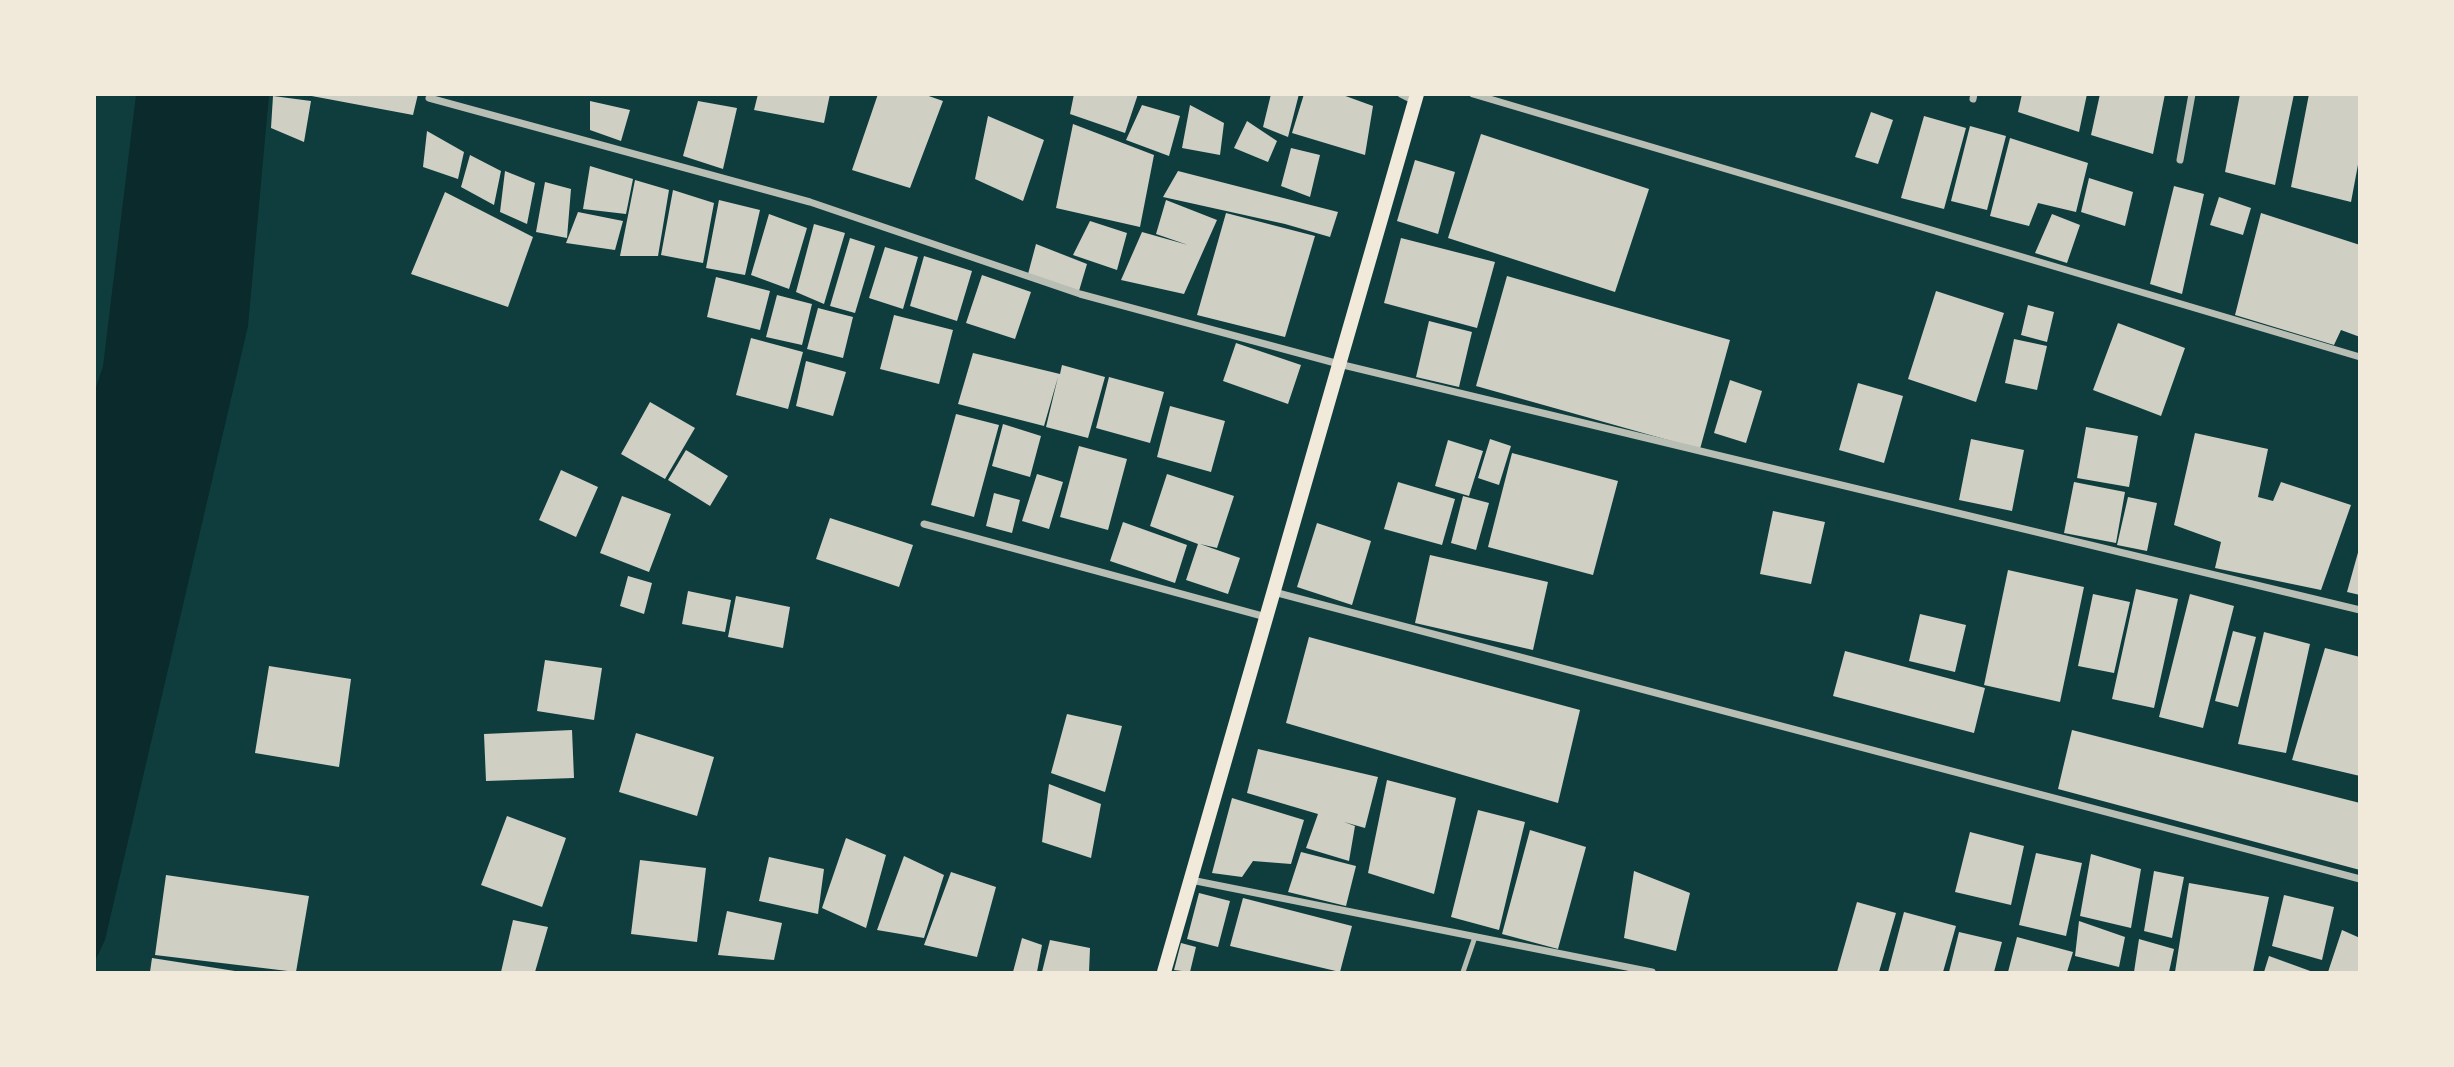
<!DOCTYPE html>
<style>
body{margin:0}
#map{position:relative;width:2454px;height:1067px;overflow:hidden;background:#0f3d3e;font-family:"Asap Condensed",sans-serif}
canvas{display:block}
.frame{position:absolute;inset:0;border:96px solid #f1e9da;pointer-events:none}
</style>
<div id="map">
<canvas width="2454" height="1067"></canvas>
<div class="frame"></div>
</div>
<script>
const context = document.querySelector('canvas').getContext('2d');
context.lineJoin = 'round';
function fill(path, color) {
  context.fillStyle = color;
  context.fill(path, 'evenodd');
}
function poly(rows) {
  const path = new Path2D();
  for (const r of rows) {
    path.moveTo(r[0], r[1]);
    for (let i = 2; i < r.length; i += 2) path.lineTo(r[i], r[i + 1]);
  }
  return path;
}
function strokePath(path, color, width, dash) {
  context.strokeStyle = color;
  context.lineWidth = width;
  context.lineCap = dash ? 'butt' : 'round';
  context.setLineDash(dash || []);
  context.stroke(path);
}
const water = poly([
 [136,95,269,95,248,326,105,940,95,961,95,390,103,366]
]);
const building = poly([
 [301,94,418,94,413,115],
 [758,94,830,94,824,123,754,110],
 [878,94,923,94,943,101,910,188,852,170],
 [1074,94,1138,94,1125,133,1070,114],
 [1271,94,1299,94,1288,137,1263,127],
 [1304,94,1340,94,1373,106,1365,155,1292,133],
 [2022,94,2087,94,2079,132,2018,112],
 [2100,94,2165,94,2153,154,2091,135],
 [2240,94,2294,94,2275,185,2225,172],
 [2309,94,2360,94,2360,154,2351,202,2291,187],
 [273,96,311,101,304,142,271,128],
 [590,101,630,110,621,141,590,130],
 [698,101,737,108,723,169,683,156],
 [1142,105,1180,116,1169,156,1126,140],
 [1190,105,1224,123,1220,155,1182,148],
 [1871,112,1893,120,1878,164,1855,157],
 [988,116,1044,140,1023,201,975,179],
 [1924,116,1966,128,1944,209,1901,198],
 [1247,121,1277,141,1268,162,1234,148],
 [1073,124,1154,155,1140,227,1056,208],
 [1970,126,2006,136,1987,210,1951,201],
 [427,131,464,152,458,179,423,167],
 [1481,134,1649,189,1615,292,1448,238],
 [2010,138,2088,163,2076,212,2038,203,2029,226,1990,216],
 [1291,148,1320,155,1310,197,1281,186],
 [470,155,501,171,494,205,461,187],
 [1415,160,1455,172,1438,234,1397,221],
 [590,166,633,179,626,214,583,209],
 [505,171,535,183,527,224,500,212],
 [1178,171,1338,212,1330,237,1285,224,1163,197],
 [2089,178,2133,192,2125,226,2081,212],
 [635,180,669,190,658,256,620,256],
 [545,182,571,189,567,238,536,232],
 [2174,186,2204,194,2182,294,2150,284],
 [673,190,714,203,703,263,661,255],
 [445,192,533,237,508,307,411,274],
 [2219,197,2251,208,2243,235,2210,225],
 [719,200,760,210,745,275,706,268],
 [1166,200,1217,220,1184,294,1121,280,1142,232,1188,245,1156,234],
 [578,212,623,221,615,250,566,243],
 [1226,213,1315,236,1285,337,1197,315],
 [2261,213,2360,245,2360,337,2341,330,2334,345,2235,315],
 [769,214,807,228,789,289,751,275],
 [2052,214,2080,225,2067,263,2035,253],
 [1090,221,1127,233,1117,270,1073,255],
 [814,224,845,233,824,304,796,292],
 [850,238,875,246,855,313,830,306],
 [1401,238,1495,262,1477,328,1384,303],
 [1036,244,1087,264,1079,291,1028,274],
 [885,247,918,257,903,309,869,298],
 [924,256,972,271,957,321,910,306],
 [982,275,1031,292,1015,339,966,323],
 [1507,276,1730,340,1700,449,1476,386],
 [716,277,770,291,760,330,707,317],
 [1936,291,2004,313,1976,402,1908,379],
 [777,295,812,304,802,345,766,337],
 [2028,305,2054,312,2047,342,2021,335],
 [818,308,853,317,843,358,807,349],
 [894,315,953,330,939,384,880,369],
 [1429,321,1472,332,1459,387,1416,377],
 [2118,323,2185,348,2161,416,2093,390],
 [751,338,803,352,788,409,736,395],
 [2014,339,2047,346,2037,390,2005,383],
 [1236,343,1301,365,1288,404,1223,381],
 [973,353,1060,374,1062,365,1105,377,1088,438,1046,427,1058,377,1044,426,958,404],
 [806,361,846,372,833,416,796,406],
 [1109,377,1164,392,1150,443,1096,428],
 [1730,380,1762,391,1746,443,1714,433],
 [1858,383,1903,396,1884,463,1839,450],
 [650,402,695,428,665,479,621,454],
 [1170,406,1225,421,1211,472,1157,457],
 [956,414,999,425,974,517,931,505],
 [1003,424,1041,436,1030,477,992,466],
 [2086,427,2138,436,2129,487,2077,478],
 [2195,433,2268,449,2258,497,2273,501,2281,482,2351,505,2321,590,2215,568,2221,542,2174,525],
 [1490,439,1511,446,1499,485,1478,478],
 [1971,439,2024,450,2012,511,1959,500],
 [1448,440,1483,451,1469,496,1435,486],
 [1079,446,1127,459,1108,530,1060,517],
 [686,450,728,476,710,506,668,480],
 [1512,453,1618,481,1593,575,1488,547],
 [561,470,598,487,576,537,539,520],
 [1037,474,1063,482,1049,529,1022,521],
 [1167,474,1234,496,1217,548,1200,544,1240,558,1228,594,1186,580,1198,544,1150,526],
 [1398,482,1455,499,1442,545,1384,529],
 [2074,482,2125,492,2116,543,2064,533],
 [994,493,1020,500,1012,533,986,526],
 [622,496,671,514,649,572,600,553],
 [1463,496,1489,503,1476,550,1451,543],
 [2128,497,2157,503,2147,551,2117,545],
 [1773,511,1825,522,1811,584,1760,574],
 [830,518,913,545,899,587,816,559],
 [1123,522,1187,545,1175,583,1110,561],
 [1317,523,1371,541,1352,605,1297,587],
 [2359,549,2360,549,2360,595,2347,592],
 [1430,555,1548,582,1533,650,1415,623],
 [2008,570,2084,587,2060,702,1984,685],
 [628,576,652,583,644,614,620,606],
 [2136,589,2178,599,2154,708,2112,699],
 [688,591,731,600,725,632,682,624],
 [2093,594,2130,602,2114,673,2078,666],
 [2190,594,2234,606,2203,728,2159,717],
 [736,596,790,607,783,648,728,637],
 [1920,614,1966,625,1955,672,1909,661],
 [2233,631,2256,637,2238,707,2215,701],
 [2264,632,2310,644,2286,753,2238,744],
 [1309,637,1580,710,1558,803,1286,723],
 [2325,648,2360,657,2360,776,2292,760],
 [1845,651,1985,688,1974,733,1833,696],
 [545,660,602,668,594,720,537,711],
 [269,666,351,679,339,767,255,753],
 [1067,714,1122,726,1105,792,1051,773],
 [572,730,574,778,486,781,484,734],
 [2072,730,2360,803,2360,870,2058,789],
 [636,733,714,757,697,816,619,792],
 [1258,749,1378,777,1365,828,1344,822,1355,826,1349,861,1306,848,1318,814,1247,793],
 [1387,780,1456,798,1434,894,1368,873],
 [1049,784,1101,804,1091,858,1042,842],
 [1232,798,1304,820,1291,864,1253,861,1242,877,1212,873],
 [1478,810,1525,822,1499,930,1451,917],
 [507,816,566,838,542,907,481,885],
 [1530,830,1586,847,1558,949,1502,934],
 [1970,832,2024,846,2011,905,1955,892],
 [846,838,886,855,866,928,822,908],
 [1301,852,1356,866,1346,906,1288,892],
 [2036,853,2082,863,2066,936,2019,925],
 [2091,854,2141,869,2131,928,2080,916],
 [904,856,944,875,924,938,877,930],
 [769,857,824,869,818,914,759,901],
 [640,860,706,868,697,942,631,934],
 [1634,871,1690,893,1676,951,1624,938],
 [2154,871,2184,877,2172,938,2144,931],
 [951,872,996,887,977,957,924,945],
 [166,875,309,896,296,972,155,955],
 [2189,883,2269,897,2253,972,2175,972],
 [1199,893,1230,901,1218,947,1187,939],
 [2284,895,2334,907,2322,960,2272,946],
 [1243,898,1352,926,1340,972,1230,946],
 [1857,902,1896,913,1879,972,1837,972],
 [727,911,782,923,774,960,718,955],
 [1904,912,1956,926,1943,972,1888,972],
 [513,920,548,927,535,972,501,972],
 [2079,921,2125,937,2119,967,2075,956],
 [2342,930,2360,938,2360,972,2328,972],
 [1959,932,2002,942,1994,972,1949,972],
 [2017,937,2073,952,2067,972,2008,972],
 [1022,938,1042,945,1037,972,1013,972],
 [2139,939,2174,949,2169,972,2134,972],
 [1050,940,1090,948,1089,972,1042,972],
 [1181,943,1196,947,1190,972,1174,970],
 [2269,956,2313,972,2264,972],
 [152,958,235,971,235,972,150,972]
]);
const service = poly([
 [1463,972,1475,937]
]);
const minor = poly([
 [1401,94,1415,101],
 [1473,94,2360,357],
 [429,98,810,202,1080,294,1339,364,2360,610],
 [1973,99,1974,94],
 [2180,160,2192,94],
 [924,524,1266,617],
 [1274,592,2360,879],
 [1191,880,1652,972]
]);
const secondary = poly([
 [1164,972,1417,94]
]);
fill(water, '#0a2a2b');
fill(building, '#cfcfc3');
strokePath(service, '#b8beb3', 5);
strokePath(minor, '#b8beb3', 7);
strokePath(secondary, '#f1e9da', 14);
</script>
